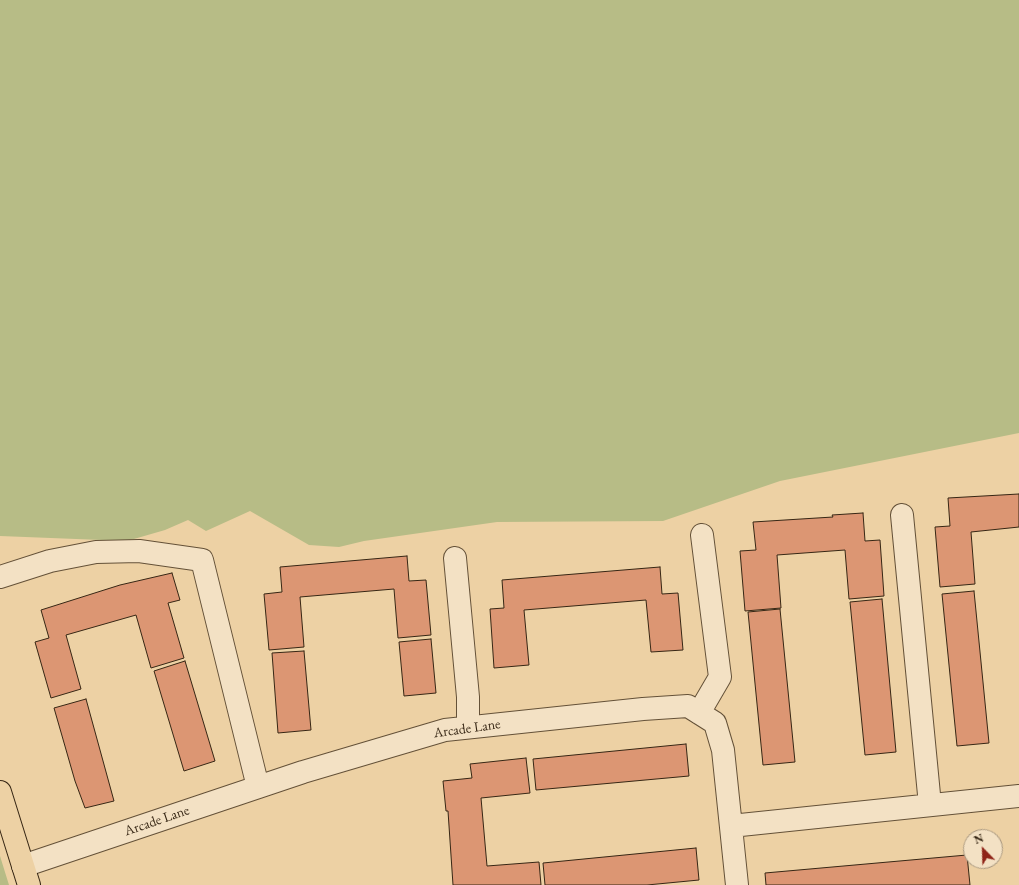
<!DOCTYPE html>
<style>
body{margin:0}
#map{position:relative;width:1019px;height:885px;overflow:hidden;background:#edd1a4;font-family:"EB Garamond",serif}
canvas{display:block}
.north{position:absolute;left:963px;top:829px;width:40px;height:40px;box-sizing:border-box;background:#f3e1c4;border:1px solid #a7967e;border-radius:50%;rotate:337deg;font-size:11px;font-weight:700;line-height:16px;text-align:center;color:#362614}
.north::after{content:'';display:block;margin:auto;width:14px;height:18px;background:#8f2418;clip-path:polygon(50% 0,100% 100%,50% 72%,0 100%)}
</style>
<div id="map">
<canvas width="1019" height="885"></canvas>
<div class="north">N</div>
</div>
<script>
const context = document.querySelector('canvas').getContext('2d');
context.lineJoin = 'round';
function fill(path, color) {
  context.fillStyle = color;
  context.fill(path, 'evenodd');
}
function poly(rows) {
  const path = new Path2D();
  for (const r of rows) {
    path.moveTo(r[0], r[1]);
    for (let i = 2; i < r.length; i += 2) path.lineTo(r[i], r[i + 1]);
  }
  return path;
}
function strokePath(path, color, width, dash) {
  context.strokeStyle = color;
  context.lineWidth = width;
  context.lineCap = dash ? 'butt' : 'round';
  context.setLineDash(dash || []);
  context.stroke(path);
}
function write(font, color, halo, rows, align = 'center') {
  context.font = font + ' "EB Garamond",serif';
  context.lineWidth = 3;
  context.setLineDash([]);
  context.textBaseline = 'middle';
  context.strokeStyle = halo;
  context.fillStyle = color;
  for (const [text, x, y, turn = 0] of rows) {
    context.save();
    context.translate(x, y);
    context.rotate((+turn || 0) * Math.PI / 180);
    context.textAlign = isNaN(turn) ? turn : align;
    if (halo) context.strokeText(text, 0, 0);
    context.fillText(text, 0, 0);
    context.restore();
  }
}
const green = poly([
 [0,0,1019,0,1019,433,780,481,663,521,497,522,364,541,339,547,309,545,250,511,206,531,188,520,165,530,127,541,0,536],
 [0,856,9,885,0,885]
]);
const building = poly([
 [1019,494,1019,527,971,532,975,584,940,587,935,527,950,526,948,498,1019,494],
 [863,513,865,541,880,540,884,596,849,599,845,550,777,555,781,608,745,611,740,551,756,550,753,522,833,517,832,515,863,513],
 [407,556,409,581,426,580,431,635,398,638,394,589,300,597,304,647,269,650,264,594,282,592,280,567,407,556],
 [660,567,662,594,678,593,683,650,651,652,646,600,524,610,529,665,494,668,490,609,504,608,502,580,660,567],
 [172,573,180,600,168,603,184,658,151,668,136,615,66,635,81,689,51,698,35,642,49,638,41,610,120,585,172,573],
 [974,591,989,743,957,746,942,594,974,591],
 [882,599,896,752,865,755,850,602,882,599],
 [780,609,795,762,763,765,748,612,780,609],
 [431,639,436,693,404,696,399,642,431,639],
 [304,651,311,730,278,733,272,653,304,651],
 [185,661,215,761,184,771,154,671,185,661],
 [86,699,114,801,85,808,75,781,54,708,86,699],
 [686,744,689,776,536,790,533,759,686,744],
 [526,758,530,793,481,798,487,866,539,862,541,885,453,885,448,811,446,811,443,781,472,778,470,764,526,758],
 [696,848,699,880,647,885,545,885,543,863,696,848],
 [967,855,970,885,766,885,765,873,967,855]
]);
const minor = poly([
 [902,515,930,805],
 [455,558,468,697,468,727],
 [0,577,50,561,96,552,139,551,202,560,258,787],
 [699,713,720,677,702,535],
 [731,826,1019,796],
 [23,866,303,772,445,730,643,709,688,706,715,723,723,750,737,885]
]);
const highway = poly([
 [0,792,29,885]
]);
const streetNames = [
 ["Arcade Lane",467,729,-8],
 ["Arcade Lane",157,821,-19]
];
fill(green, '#b7bc86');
fill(building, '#dc9673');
strokePath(building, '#362614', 1);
strokePath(minor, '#645138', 24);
strokePath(highway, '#362614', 24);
strokePath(minor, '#f3e1c4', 22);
strokePath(highway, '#edd1a4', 22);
write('14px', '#362614', '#f3e1c4', streetNames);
</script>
